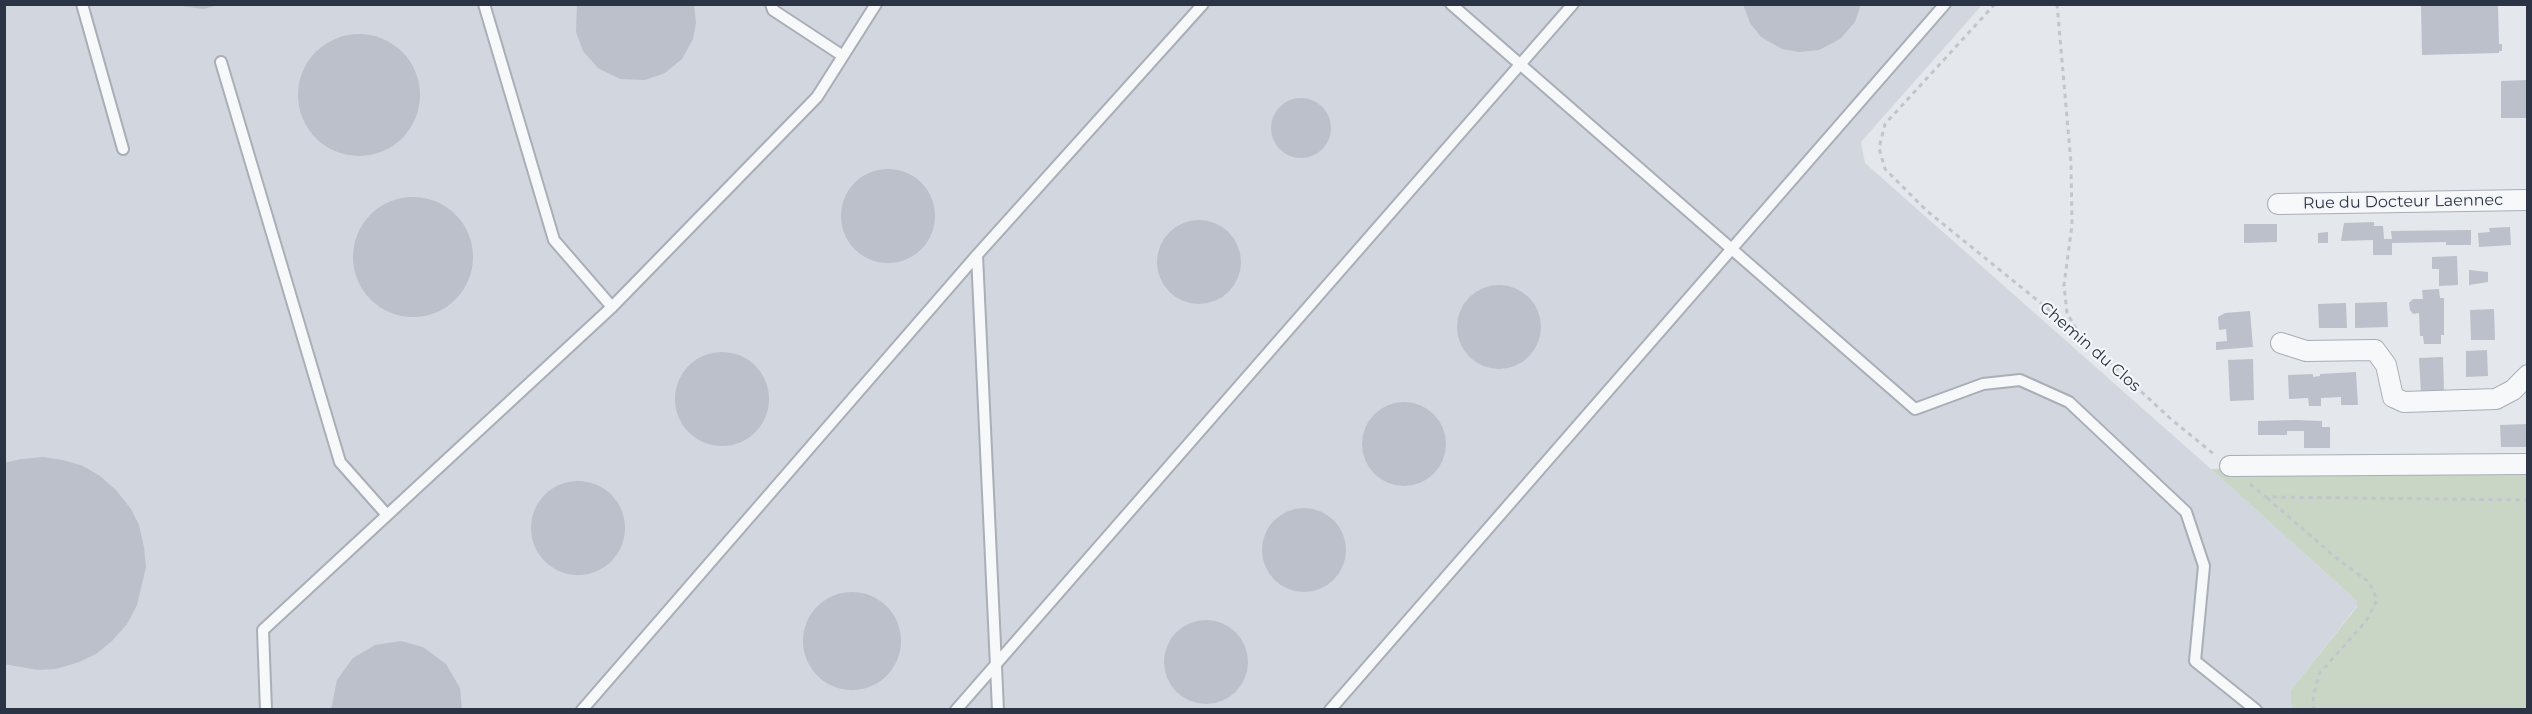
<!DOCTYPE html>
<style>
body{margin:0}
#map{position:relative;width:2532px;height:714px;overflow:hidden;background:#e4e7ec;font-family:Montserrat,sans-serif}
canvas{display:block}
.frame{position:absolute;inset:0;border:6px solid #2b3445;pointer-events:none}
</style>
<div id="map">
<canvas width="2532" height="714"></canvas>
<div class="frame"></div>
</div>
<script>
const context = document.querySelector('canvas').getContext('2d');
context.lineJoin = 'round';
function fill(path, color) {
  context.fillStyle = color;
  context.fill(path, 'evenodd');
}
function poly(rows) {
  const path = new Path2D();
  for (const r of rows) {
    if (r.length === 3) {
      path.moveTo(r[0] + r[2], r[1]);
      path.arc(r[0], r[1], r[2], 0, 2 * Math.PI);
      continue;
    }
    path.moveTo(r[0], r[1]);
    for (let i = 2; i < r.length; i += 2) path.lineTo(r[i], r[i + 1]);
  }
  return path;
}
function strokePath(path, color, width, dash) {
  context.strokeStyle = color;
  context.lineWidth = width;
  context.lineCap = dash ? 'butt' : 'round';
  context.setLineDash(dash || []);
  context.stroke(path);
}
function write(font, color, halo, rows, align = 'center') {
  context.font = font + ' Montserrat,sans-serif';
  context.lineWidth = 4.5;
  context.setLineDash([]);
  context.textBaseline = 'middle';
  context.strokeStyle = halo;
  context.fillStyle = color;
  for (const [text, x, y, turn = 0] of rows) {
    context.save();
    context.translate(x, y);
    context.rotate((+turn || 0) * Math.PI / 180);
    context.textAlign = isNaN(turn) ? turn : align;
    if (halo) context.strokeText(text, 0, 0);
    context.fillText(text, 0, 0);
    context.restore();
  }
}
const built = poly([
 [4,5,1982,5,1861,142,1865,163,2211,469,2357,601,2357,606,2290,691,2293,710,5,709]
]);
const green = poly([
 [2527,465,2527,709,2292,708,2290,691,2357,607,2357,601,2211,469]
]);
const building = poly([
 [223,4,203,9,175,5,175,4],
 [577,4,694,4,696,23,693,39,682,59,665,73,645,80,620,79,598,68,583,51,576,32],
 [1743,4,1861,4,1855,22,1840,39,1819,50,1799,52,1782,49,1761,37,1750,23],
 [2498,4,2499,44,2502,44,2502,51,2499,51,2499,53,2422,55,2421,6],
 [359,95,61],
 [2528,80,2528,118,2501,118,2501,81],
 [1301,128,30],
 [888,216,47],
 [413,257,60],
 [1199,262,42],
 [2374,222,2374,226,2383,226,2384,239,2392,239,2391,231,2471,230,2471,245,2446,245,2446,242,2392,243,2392,255,2373,255,2373,240,2341,241,2344,223],
 [2244,224,2277,224,2277,242,2244,243],
 [2510,227,2511,245,2479,247,2478,233,2490,232,2489,228],
 [2328,232,2328,243,2318,243,2318,233],
 [2457,256,2458,285,2439,286,2439,269,2432,269,2432,257],
 [2469,270,2488,272,2488,282,2469,285],
 [1499,327,42],
 [2439,289,2440,298,2444,298,2444,335,2441,335,2441,344,2424,344,2423,336,2420,336,2419,313,2413,314,2410,310,2409,303,2413,299,2423,299,2422,290],
 [2387,302,2388,327,2355,328,2355,303],
 [2346,303,2347,328,2319,328,2318,304],
 [2494,309,2495,340,2471,340,2470,310],
 [2250,311,2253,347,2216,350,2216,342,2227,341,2226,329,2219,330,2218,317,2225,313],
 [2487,350,2488,376,2466,377,2466,351],
 [722,399,47],
 [2443,357,2444,391,2421,392,2419,358],
 [2253,359,2254,400,2230,401,2228,360],
 [2356,372,2358,405,2341,405,2341,397,2321,398,2321,406,2309,406,2308,398,2289,399,2288,375,2313,374,2313,377,2320,376,2320,374],
 [1404,444,42],
 [2295,420,2322,421,2322,427,2330,427,2330,448,2304,448,2304,431,2287,431,2287,435,2258,435,2258,421],
 [2528,424,2528,447,2501,447,2500,425],
 [43,457,63,460,83,466,100,476,116,490,131,509,139,525,144,547,146,567,137,605,127,624,112,641,96,654,79,662,56,669,38,670,4,664,4,463,21,459],
 [578,528,47],
 [1304,550,42],
 [852,641,49],
 [1206,662,42],
 [401,641,423,647,446,664,460,688,462,710,331,710,337,680,353,658,375,645]
]);
const path = poly([
 [1995,4,1885,124,1879,148,1885,169,1927,211,2079,334,2172,420,2215,455],
 [2057,4,2071,163,2072,225,2064,285,2067,313,2078,332],
 [2250,484,2266,497,2528,500],
 [2267,498,2340,561,2369,582,2377,600,2366,621,2319,674,2313,698,2314,710]
]);
const service = poly([
 [82,4,123,149],
 [484,4,554,240,612,307],
 [771,4,773,10,843,56],
 [1451,4,1915,409,1983,384,2020,380,2069,402,2186,512,2204,566,2195,661,2256,710],
 [221,62,340,462,387,515],
 [977,255,998,710],
 [266,710,263,630,612,307,817,97,876,4],
 [582,710,977,255,1203,4],
 [956,710,1573,4],
 [1330,710,1945,4]
]);
const minor = poly([
 [2278,204,2528,200],
 [2281,343,2306,351,2375,350,2386,365,2393,397,2404,402,2496,399,2513,390,2528,375],
 [2230,466,2528,464]
]);
const streetNames = [
 ["Rue du Docteur Laennec",2403,202,-1],
 ["Chemin du Clos",2090,347,41]
];
fill(built, '#d2d6de');
fill(green, '#c9d6c5');
fill(building, '#bbc0ca');
strokePath(service, '#a9aeb7', 14);
strokePath(minor, '#a9aeb7', 22);
strokePath(path, '#c2c5cb', 3, [4.5, 4.5]);
strokePath(service, '#f7f8fa', 10);
strokePath(minor, '#f7f8fa', 20);
write('16px', '#2b3445', '#f4f6f9', streetNames);
</script>
